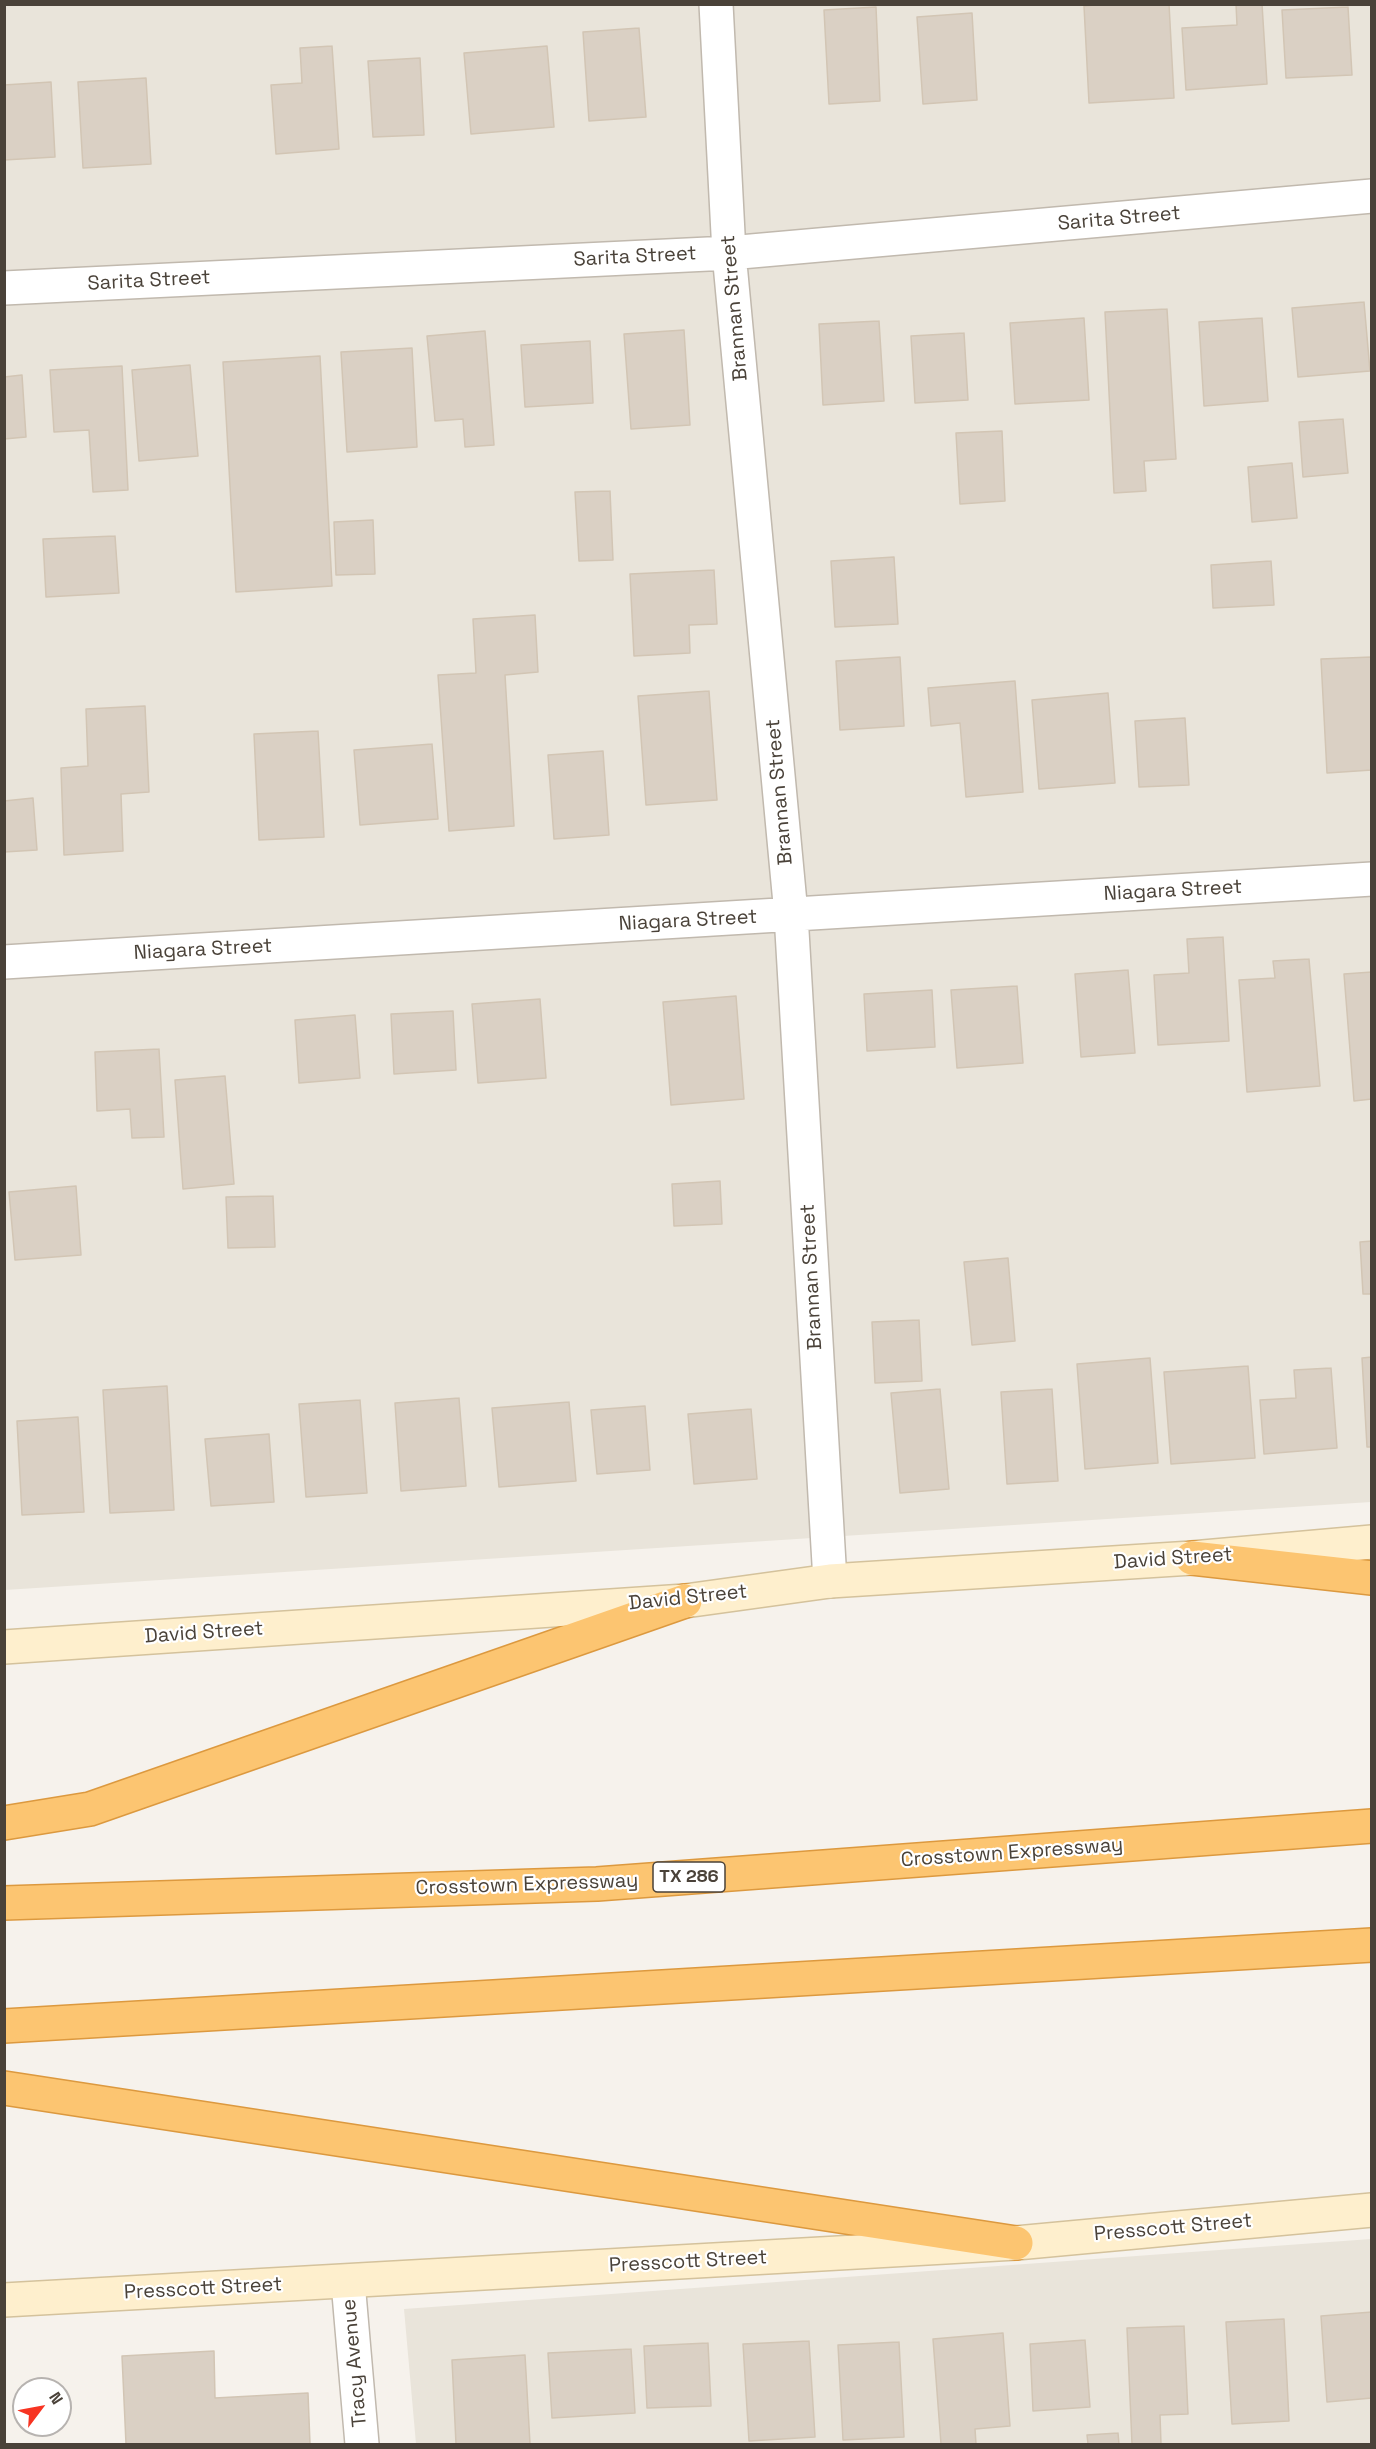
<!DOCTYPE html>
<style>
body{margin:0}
#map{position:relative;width:1376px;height:2449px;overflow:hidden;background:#f6f2ec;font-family:"Space Grotesk",sans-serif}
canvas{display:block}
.frame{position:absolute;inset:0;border:6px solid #4a4239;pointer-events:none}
.north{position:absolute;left:12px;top:2377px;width:60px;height:60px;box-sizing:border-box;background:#fff;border:2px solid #b7b3b0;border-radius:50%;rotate:58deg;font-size:16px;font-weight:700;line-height:24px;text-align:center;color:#4a4239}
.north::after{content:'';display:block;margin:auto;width:21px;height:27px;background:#f73422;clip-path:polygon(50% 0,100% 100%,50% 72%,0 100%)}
</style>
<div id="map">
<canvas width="1376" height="2449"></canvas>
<div class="frame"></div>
<div class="north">N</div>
</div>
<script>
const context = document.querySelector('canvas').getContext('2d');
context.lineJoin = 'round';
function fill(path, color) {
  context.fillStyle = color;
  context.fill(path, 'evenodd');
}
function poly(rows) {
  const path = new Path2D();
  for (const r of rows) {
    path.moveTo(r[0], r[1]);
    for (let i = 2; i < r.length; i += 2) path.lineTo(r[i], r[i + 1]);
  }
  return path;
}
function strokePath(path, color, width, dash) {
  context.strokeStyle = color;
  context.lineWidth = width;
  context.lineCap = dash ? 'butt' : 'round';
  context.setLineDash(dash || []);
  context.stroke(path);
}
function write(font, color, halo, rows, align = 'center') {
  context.font = font + ' "Space Grotesk",sans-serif';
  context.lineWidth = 4.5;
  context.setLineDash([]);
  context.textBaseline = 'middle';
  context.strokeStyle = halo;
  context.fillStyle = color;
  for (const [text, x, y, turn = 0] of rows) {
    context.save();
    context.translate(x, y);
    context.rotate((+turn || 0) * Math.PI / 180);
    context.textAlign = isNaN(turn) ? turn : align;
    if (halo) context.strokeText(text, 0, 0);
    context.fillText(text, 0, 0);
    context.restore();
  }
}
const residential = poly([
 [5,5,1371,5,1371,1502,5,1590],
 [1371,2239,1371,2444,416,2444,404,2309]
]);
const building = poly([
 [1105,4,1169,4,1174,98,1089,103,1084,6,1105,4],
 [1236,4,1262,4,1267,84,1186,90,1182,28,1237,25,1236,4],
 [876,7,880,101,829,104,824,10,876,7],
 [1348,7,1352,75,1286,78,1282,10,1348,7],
 [972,13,977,100,923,104,917,17,972,13],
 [639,28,646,117,589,121,583,32,639,28],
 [332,46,339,149,276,154,271,85,302,83,300,48,332,46],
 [547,46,554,127,471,134,464,53,547,46],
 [420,58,424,135,373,137,368,61,420,58],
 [146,78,151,164,83,168,78,82,146,78],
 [51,82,55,157,4,160,4,85,51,82],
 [1364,302,1370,371,1298,377,1292,308,1364,302],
 [1167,309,1176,459,1144,461,1146,491,1114,493,1105,312,1167,309],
 [1084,318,1089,400,1015,404,1010,323,1084,318],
 [1262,318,1268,401,1204,406,1199,322,1262,318],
 [879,321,884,401,823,405,819,324,879,321],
 [684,330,690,425,631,429,624,334,684,330],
 [485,331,494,445,465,447,463,419,435,421,427,336,485,331],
 [964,333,968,400,915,403,911,336,964,333],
 [590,341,593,403,525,407,521,345,590,341],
 [412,348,417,447,347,452,341,352,412,348],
 [320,356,332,586,236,592,223,362,320,356],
 [190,365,198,456,139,461,132,370,190,365],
 [122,366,128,490,93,492,89,430,54,432,50,370,122,366],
 [22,375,26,437,4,439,4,377,22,375],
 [1343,419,1348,473,1303,477,1299,422,1343,419],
 [1002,431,1005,501,960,504,956,433,1002,431],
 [1292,463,1297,518,1252,522,1248,467,1292,463],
 [610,491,613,560,579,561,575,492,610,491],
 [373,520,375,574,336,575,334,522,373,520],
 [115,536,119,593,46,597,43,539,115,536],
 [894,557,898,624,835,627,831,561,894,557],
 [1271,561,1274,605,1213,608,1211,565,1271,561],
 [714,570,717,624,689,625,690,653,634,656,630,574,714,570],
 [535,615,538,672,505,675,514,826,449,831,438,675,476,673,473,619,535,615],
 [900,657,904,726,840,730,836,661,900,657],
 [1372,657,1372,770,1327,773,1321,659,1372,657],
 [1015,681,1023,792,966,797,960,723,931,726,928,688,1015,681],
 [709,691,717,800,646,805,638,696,709,691],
 [1108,693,1115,783,1039,789,1032,700,1108,693],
 [145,706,149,792,121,794,123,851,64,855,61,768,88,766,86,709,145,706],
 [1185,718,1189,785,1139,787,1135,721,1185,718],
 [318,731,324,837,259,840,254,734,318,731],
 [432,744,438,819,360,825,354,750,432,744],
 [603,751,609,835,554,839,548,755,603,751],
 [33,798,37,850,4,852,4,801,33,798],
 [1223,937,1229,1041,1158,1045,1154,975,1189,973,1187,939,1223,937],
 [1309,959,1320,1086,1247,1092,1239,980,1275,978,1273,961,1309,959],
 [1128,970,1135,1053,1081,1057,1075,974,1128,970],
 [1372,972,1372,1099,1354,1101,1344,974,1372,972],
 [1017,986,1023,1063,957,1068,951,990,1017,986],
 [932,990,935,1047,867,1051,864,994,932,990],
 [736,996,744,1099,671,1105,663,1002,736,996],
 [540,999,546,1078,478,1083,472,1004,540,999],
 [453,1011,456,1070,394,1074,391,1014,453,1011],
 [355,1015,360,1078,299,1083,295,1020,355,1015],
 [159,1049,164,1137,132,1138,130,1109,97,1111,95,1052,159,1049],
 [225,1076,234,1184,183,1189,175,1080,225,1076],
 [720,1181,722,1224,674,1226,672,1184,720,1181],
 [76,1186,81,1255,15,1260,9,1192,76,1186],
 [273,1196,275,1247,228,1248,226,1197,273,1196],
 [1372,1241,1372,1294,1363,1294,1360,1242,1372,1241],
 [1008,1258,1015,1341,972,1345,964,1262,1008,1258],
 [919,1320,922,1381,875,1383,872,1322,919,1320],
 [1372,1357,1372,1447,1367,1447,1362,1358,1372,1357],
 [1150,1358,1158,1463,1085,1469,1077,1364,1150,1358],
 [1248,1366,1255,1458,1171,1464,1164,1372,1248,1366],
 [1331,1368,1337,1448,1264,1454,1260,1400,1296,1398,1294,1370,1331,1368],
 [167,1386,174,1510,110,1513,103,1390,167,1386],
 [940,1389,949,1489,900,1493,891,1393,940,1389],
 [1052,1389,1058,1481,1007,1484,1001,1392,1052,1389],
 [459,1398,466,1486,401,1491,395,1403,459,1398],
 [360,1400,367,1493,306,1497,299,1404,360,1400],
 [569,1402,576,1481,499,1487,492,1408,569,1402],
 [645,1406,650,1470,597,1474,591,1410,645,1406],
 [751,1409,757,1479,694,1484,688,1414,751,1409],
 [78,1417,84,1512,22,1515,17,1421,78,1417],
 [269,1434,274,1502,211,1506,205,1439,269,1434],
 [1372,2312,1372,2398,1327,2402,1321,2316,1372,2312],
 [1284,2319,1289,2421,1232,2424,1226,2322,1284,2319],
 [1184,2326,1188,2414,1160,2415,1161,2444,1132,2444,1127,2328,1184,2326],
 [1003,2333,1010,2426,975,2429,976,2444,941,2444,933,2339,1003,2333],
 [1085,2340,1090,2407,1033,2411,1030,2344,1085,2340],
 [809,2341,815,2437,749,2441,743,2344,809,2341],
 [899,2342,904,2437,843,2440,838,2345,899,2342],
 [708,2343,711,2406,647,2408,644,2346,708,2343],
 [631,2349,635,2413,552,2418,548,2353,631,2349],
 [214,2351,215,2398,308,2393,310,2444,126,2444,122,2356,214,2351],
 [525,2355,530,2444,456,2444,452,2360,525,2355],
 [1118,2433,1119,2444,1088,2444,1087,2435,1118,2433]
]);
const street = poly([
 [716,4,729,253,791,914,830,1581],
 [4,288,729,253,1372,196],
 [4,962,1372,879],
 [348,2282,362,2444]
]);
const secondary = poly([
 [4,1647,685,1601,830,1581,1192,1558,1372,1542],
 [4,2300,1016,2243,1372,2210]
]);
const highway = poly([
 [1192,1558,1372,1578],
 [4,1823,90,1809,685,1601],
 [4,1903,597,1884,1372,1826],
 [4,2026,1372,1945],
 [4,2088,1016,2243]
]);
const shields = [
 [689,1877,72]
];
const shieldNames = [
 ["TX 286",689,1877]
];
const streetNames = [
 ["Sarita Street",1119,219,-5],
 ["Sarita Street",635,257,-3],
 ["Sarita Street",149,281,-3],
 ["Brannan Street",735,308,-95],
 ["Brannan Street",780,792,-95],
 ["Niagara Street",1173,891,-3],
 ["Niagara Street",688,921,-3],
 ["Niagara Street",203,950,-3],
 ["Brannan Street",812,1277,-93],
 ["David Street",1173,1559,-4],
 ["David Street",688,1598,-6],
 ["David Street",204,1633,-4],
 ["Crosstown Expressway",1012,1853,-4],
 ["Crosstown Expressway",527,1885,-2],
 ["Presscott Street",1173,2228,-5],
 ["Presscott Street",688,2262,-3],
 ["Presscott Street",203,2289,-3],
 ["Tracy Avenue",355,2363,-95]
];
fill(residential, '#e9e4da');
fill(building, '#dad0c4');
strokePath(building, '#d2c5b4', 1.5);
strokePath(street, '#c1b9ae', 36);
strokePath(secondary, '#d4c29c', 36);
strokePath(highway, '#dc993f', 36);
strokePath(street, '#fff', 33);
strokePath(secondary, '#feefcd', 33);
strokePath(highway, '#fcc571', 33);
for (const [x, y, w] of shields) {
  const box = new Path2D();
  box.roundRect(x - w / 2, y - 15, w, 30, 4.5);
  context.fillStyle = '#fff';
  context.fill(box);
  strokePath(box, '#4a4239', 1.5);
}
write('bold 18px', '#4a4239', null, shieldNames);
write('20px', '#4a4239', '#fff', streetNames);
</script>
